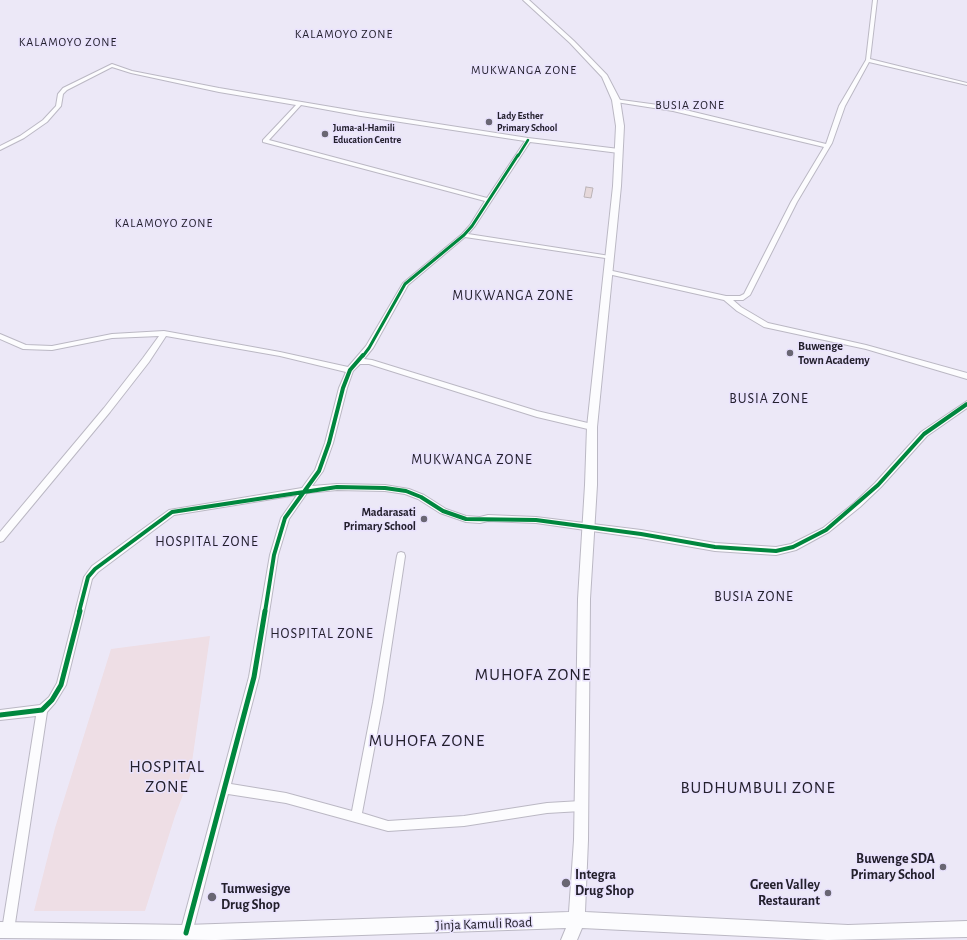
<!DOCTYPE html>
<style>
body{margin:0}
canvas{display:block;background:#ece8f7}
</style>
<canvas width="967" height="940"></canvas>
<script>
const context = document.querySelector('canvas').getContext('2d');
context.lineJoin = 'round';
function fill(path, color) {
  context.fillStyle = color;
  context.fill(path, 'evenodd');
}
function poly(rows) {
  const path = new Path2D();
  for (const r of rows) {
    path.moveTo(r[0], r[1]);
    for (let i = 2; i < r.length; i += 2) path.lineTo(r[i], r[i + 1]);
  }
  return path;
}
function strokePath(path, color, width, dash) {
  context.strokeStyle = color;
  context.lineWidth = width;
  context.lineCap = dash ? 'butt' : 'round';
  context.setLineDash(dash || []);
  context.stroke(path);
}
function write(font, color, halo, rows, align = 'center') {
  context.font = font + ' "Alegreya Sans",sans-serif';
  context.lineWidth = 3;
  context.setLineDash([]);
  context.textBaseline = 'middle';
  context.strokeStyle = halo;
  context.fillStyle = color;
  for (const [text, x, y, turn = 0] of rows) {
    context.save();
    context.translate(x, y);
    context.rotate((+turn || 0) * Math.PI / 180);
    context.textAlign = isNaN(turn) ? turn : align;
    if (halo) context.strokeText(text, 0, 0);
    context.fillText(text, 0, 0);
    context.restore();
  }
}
const medical = poly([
 [210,636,190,776,175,816,145,911,34,911,55,828,111,649]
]);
const building = poly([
 [586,187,593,188,591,198,584,197,586,187]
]);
const street = poly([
 [873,0,877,0,870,59,967,83,967,85,869,62,845,106,832,143,797,202,750,295,743,300,733,300,741,307,768,323,866,345,967,373,967,379,866,349,764,327,737,311,724,300,608,274,605,272,608,270,726,296,740,296,744,294,791,202,824,147,673,111,616,102,613,100,614,99,673,107,826,144,839,106,866,60,873,0],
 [112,64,132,71,219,88,361,112,528,138,619,149,622,151,619,153,530,142,475,226,468,234,610,256,612,257,612,259,465,237,408,285,373,348,364,359,372,360,537,411,592,424,595,425,596,427,595,429,592,430,537,417,369,364,360,364,353,371,347,388,333,443,323,471,312,486,337,484,385,485,409,489,424,495,446,509,466,516,480,517,488,515,536,517,641,530,715,543,776,547,791,544,823,528,854,503,875,483,921,432,967,401,967,408,927,436,881,487,860,507,829,532,796,550,776,555,715,551,641,538,536,523,488,521,480,523,466,522,440,513,418,499,405,494,385,491,337,490,307,493,289,519,278,555,259,677,231,784,286,793,352,811,373,702,397,556,398,553,401,552,404,553,405,556,383,702,362,813,388,821,464,816,547,803,581,801,585,802,586,806,585,810,581,811,547,813,464,826,388,831,286,803,228,794,192,933,190,937,186,939,182,937,180,933,249,677,270,555,281,518,297,495,174,515,98,572,92,579,66,685,55,703,47,712,14,930,12,934,8,936,4,934,2,930,36,716,0,720,0,710,40,705,49,697,57,683,84,577,92,566,169,510,302,488,315,470,325,443,339,388,346,372,280,356,166,336,149,362,110,412,3,541,0,542,0,532,104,408,143,358,159,336,112,338,52,350,23,349,0,339,0,334,26,345,52,346,112,334,164,331,280,352,348,367,366,346,403,283,462,234,470,225,485,201,263,142,263,140,296,105,219,92,131,73,112,67,67,90,63,94,61,106,47,122,24,138,0,150,0,146,20,136,43,120,56,106,58,94,63,88,112,64],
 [301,105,361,116,525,141,487,198,269,140,301,105]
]);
const secondary = poly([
 [523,0,529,0,574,41,607,75,620,100,624,126,621,186,597,427,597,485,590,599,588,840,585,912,848,925,967,921,967,937,827,940,582,928,577,940,561,940,566,928,216,940,0,938,0,922,186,925,569,912,574,840,578,599,585,485,587,427,613,186,616,126,612,100,602,77,570,43,523,0]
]);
const cyclewayFar3 = poly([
 [518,156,528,140]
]);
const cyclewayFar2 = poly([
 [363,356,369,348,405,284,464,235,472,226,518,155]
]);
const cyclewayFar1 = poly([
 [79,612,88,577,95,569,172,512,337,487,385,488,406,491,421,497,443,511,466,519,536,520,641,534,715,547,776,551,793,547,826,530,878,485,924,434,967,404],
 [265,612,274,555,285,518,319,471,329,443,343,388,350,370,363,355]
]);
const cycleway = poly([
 [0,715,42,710,52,700,61,685,80,611],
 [186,933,254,677,265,611]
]);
const markers = [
 [489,122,4,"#696673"],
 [325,134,4,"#696673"],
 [790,353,4,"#696673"],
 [424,519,4,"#696673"],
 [943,867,4,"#696673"],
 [566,883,5,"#696673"],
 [828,893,4,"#696673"],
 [212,897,5,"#696673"]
];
const farPoinames = [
 ["Lady Esther",497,116],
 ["Primary School",497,128],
 ["Juma-al-Hamili",333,128],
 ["Education Centre",333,140]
];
const farQuarternames = [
 ["KALAMOYO ZONE",344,34],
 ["KALAMOYO ZONE",68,42],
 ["MUKWANGA ZONE",524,70],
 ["BUSIA ZONE",690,105],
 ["KALAMOYO ZONE",164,223]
];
const poiNames = [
 ["Buwenge",798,346],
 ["Town Academy",798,360],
 ["Madarasati",416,512,"right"],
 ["Primary School",416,526,"right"]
];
const quarterNames = [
 ["MUKWANGA ZONE",513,296],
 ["BUSIA ZONE",769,399],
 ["MUKWANGA ZONE",472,460],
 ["HOSPITAL ZONE",207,542],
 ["BUSIA ZONE",754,597],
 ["HOSPITAL ZONE",322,634]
];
const nearPoinames = [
 ["Buwenge SDA",935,859],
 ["Primary School",935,875],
 ["Integra",575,875,"left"],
 ["Drug Shop",575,891,"left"],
 ["Green Valley",820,885],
 ["Restaurant",820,901],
 ["Tumwesigye",221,889,"left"],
 ["Drug Shop",221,905,"left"]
];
const nearStreetnames = [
 ["Jinja Kamuli Road",484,924,-2]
];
const nearQuarternames = [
 ["MUHOFA ZONE",533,675],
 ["MUHOFA ZONE",427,741],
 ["HOSPITAL",167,767],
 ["ZONE",167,787],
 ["BUDHUMBULI ZONE",758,788]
];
fill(medical, '#eedee5');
fill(building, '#e6d8da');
strokePath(building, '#bbb3b7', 1);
strokePath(street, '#bbb8c4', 2);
strokePath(secondary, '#bbb8c4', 2);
fill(street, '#fcfcfe');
fill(secondary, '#fcfcfe');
strokePath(cyclewayFar3, '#00873e', 2.5);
strokePath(cyclewayFar2, '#00873e', 3);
strokePath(cyclewayFar1, '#00873e', 4);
strokePath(cycleway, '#00873e', 5);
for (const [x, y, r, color] of markers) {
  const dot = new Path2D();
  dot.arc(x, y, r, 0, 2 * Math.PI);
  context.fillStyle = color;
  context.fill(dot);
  strokePath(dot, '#e9e2fd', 1.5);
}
write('bold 10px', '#23202c', '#e9e2fd', farPoinames, 'left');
context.letterSpacing = '1px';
write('12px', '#23202c', '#e9e2fd', farQuarternames);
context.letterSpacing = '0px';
write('bold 12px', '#23202c', '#e9e2fd', poiNames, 'left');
context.letterSpacing = '1px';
write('14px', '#23202c', '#e9e2fd', quarterNames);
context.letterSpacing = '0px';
write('bold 14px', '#23202c', '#e9e2fd', nearPoinames, 'right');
write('14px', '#23202c', '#e9e2fd', nearStreetnames);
context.letterSpacing = '1px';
write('17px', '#23202c', '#e9e2fd', nearQuarternames);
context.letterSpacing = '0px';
</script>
